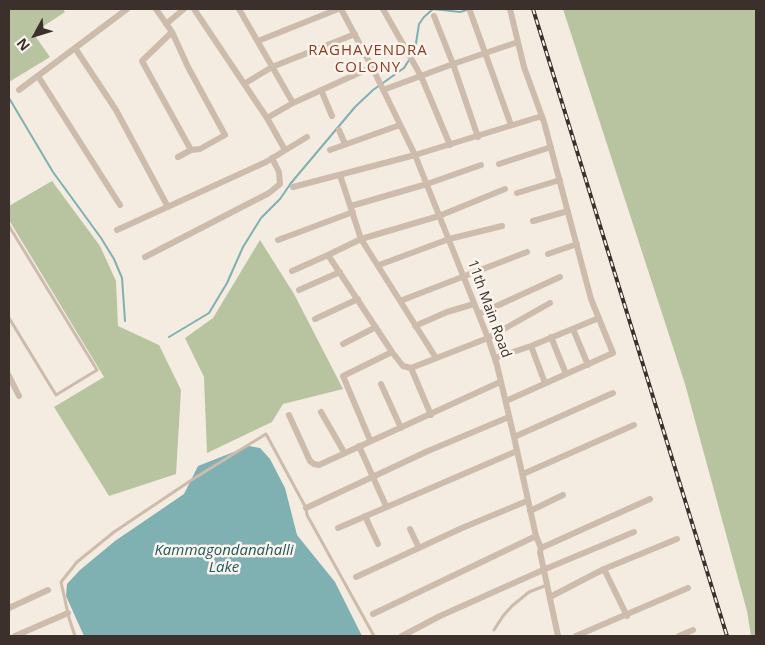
<!DOCTYPE html>
<style>
body{margin:0}
#map{position:relative;width:765px;height:645px;overflow:hidden;background:#f4ebe1;font-family:"Open Sans",sans-serif}
canvas{display:block}
.frame{position:absolute;inset:0;border:10px solid #3b302b;pointer-events:none}
.north{position:absolute;left:10px;top:10px;width:50px;height:50px;-webkit-text-stroke:4px #fbf5ee;paint-order:stroke;rotate:231deg;font-size:14px;font-weight:700;line-height:20px;text-align:center;color:#3b302b}
.north::after{content:'';display:block;margin:auto;width:18px;height:22px;background:#3b302b;clip-path:polygon(50% 0,100% 100%,50% 72%,0 100%)}
</style>
<div id="map">
<canvas width="765" height="645"></canvas>
<div class="frame"></div>
<div class="north">N</div>
</div>
<script>
const context = document.querySelector('canvas').getContext('2d');
context.lineJoin = 'round';
function fill(path, color) {
  context.fillStyle = color;
  context.fill(path, 'evenodd');
}
function poly(rows) {
  const path = new Path2D();
  for (const r of rows) {
    path.moveTo(r[0], r[1]);
    for (let i = 2; i < r.length; i += 2) path.lineTo(r[i], r[i + 1]);
  }
  return path;
}
function strokePath(path, color, width, dash) {
  context.strokeStyle = color;
  context.lineWidth = width;
  context.lineCap = dash ? 'butt' : 'round';
  context.setLineDash(dash || []);
  context.stroke(path);
}
function write(font, color, halo, rows, align = 'center') {
  context.font = font + ' "Open Sans",sans-serif';
  context.lineWidth = 5;
  context.setLineDash([]);
  context.textBaseline = 'middle';
  context.strokeStyle = halo;
  context.fillStyle = color;
  for (const [text, x, y, turn = 0] of rows) {
    context.save();
    context.translate(x, y);
    context.rotate((+turn || 0) * Math.PI / 180);
    context.textAlign = isNaN(turn) ? turn : align;
    if (halo) context.strokeText(text, 0, 0);
    context.fillText(text, 0, 0);
    context.restore();
  }
}
const green = poly([
 [9,9,63,9,65,12,33,33,50,57,9,82],
 [563,9,756,9,756,636,751,636,747,611,685,384],
 [52,181,100,246,116,281,118,326,159,345,181,390,176,474,109,496,54,407,104,377,9,220,9,206],
 [260,240,294,294,343,389,283,404,272,422,207,453,204,377,185,338,213,318]
]);
const water = poly([
 [249,446,260,448,270,459,285,488,297,535,335,582,362,636,84,636,66,596,67,584,80,570,115,541,184,494,198,466]
]);
const stream = poly([
 [411,56,415,50,419,24,424,17,433,9,460,12,470,9],
 [9,98,53,172,101,238,114,259,122,278,125,321],
 [169,337,209,313,227,283,243,247,261,218,280,199,291,183,355,107,373,90,404,68,409,60]
]);
const lane = poly([
 [9,226,97,370,56,395,9,318],
 [494,630,503,616,512,606,529,592,547,585],
 [75,636,69,618,61,582,77,562,114,532,193,479,266,434,306,508,307,515,374,636]
]);
const street = poly([
 [156,9,172,32,188,67,225,135,200,149,191,150,142,61,172,32],
 [194,9,267,118,285,150],
 [239,9,293,103],
 [341,9,372,67,415,155,488,338,497,365,514,437,536,536,541,548,540,552,558,636],
 [383,9,421,76,450,145],
 [470,11,511,125],
 [434,16,453,64,518,42],
 [166,24,184,9],
 [258,41,338,9],
 [75,48,116,110,168,207],
 [38,76,120,205],
 [244,84,272,67,355,34],
 [19,90,127,9],
 [321,90,332,116],
 [383,90,453,64,478,137],
 [267,118,293,103,372,67],
 [339,130,345,144],
 [330,150,400,125],
 [178,157,191,150],
 [499,164,551,147],
 [340,175,361,239,436,358],
 [293,187,415,155,542,116],
 [505,189,439,216,361,239,328,255,392,352,403,366,411,368,488,338,550,303],
 [517,193,560,180],
 [351,206,427,184,481,165],
 [533,221,568,211],
 [117,230,266,162,307,137],
 [278,240,353,212],
 [548,254,577,244],
 [145,257,269,193,280,184,279,172,272,158],
 [379,265,449,239,502,226],
 [292,271,328,255],
 [299,290,340,272],
 [400,301,527,252],
 [479,314,560,277],
 [315,319,358,299],
 [415,326,447,312,474,304],
 [573,329,588,365],
 [551,337,566,374],
 [343,344,376,327],
 [531,346,545,383],
 [495,358,531,346,599,318],
 [411,368,431,415],
 [9,376,19,396],
 [381,384,401,428],
 [506,401,613,353,591,299,544,122,524,67,510,9],
 [321,412,344,452],
 [289,415,310,461,314,464,319,465,500,382],
 [514,437,613,393],
 [370,440,343,376,392,352],
 [359,446,386,506],
 [523,474,634,425],
 [306,508,428,451,509,417],
 [530,511,563,495],
 [365,516,378,544],
 [338,528,517,451],
 [410,529,419,548],
 [541,548,650,499],
 [604,569,627,616],
 [356,577,462,528,527,501],
 [550,597,604,569,677,539],
 [9,608,48,590],
 [373,614,536,536],
 [15,636,68,613],
 [402,636,440,616,543,570,634,532],
 [576,636,688,588],
 [679,636,693,630]
]);
const rail = poly([
 [533,9,727,636]
]);
const streetNames = [
 ["11th Main Road",489,309,70]
];
const neighbourhoodNames = [
 ["RAGHAVENDRA",368,51],
 ["COLONY",368,68]
];
const waterNames = [
 ["Kammagondanahalli",224,551],
 ["Lake",224,568]
];
fill(green, '#b8c4a0');
fill(water, '#7fb0b2');
strokePath(stream, '#7fb0b2', 2);
strokePath(lane, '#cdbbac', 3);
strokePath(street, '#cdbbac', 6);
strokePath(rail, '#3b302b', 4);
strokePath(rail, '#fbf5ee', 2, [5.5]);
write('14px', '#3b302b', '#fbf5ee', streetNames);
context.letterSpacing = '1px';
write('15px', '#8c3b22', '#fbf5ee', neighbourhoodNames);
context.letterSpacing = '0px';
write('italic 15px', '#1f5a5e', '#fbf5ee', waterNames);
</script>
